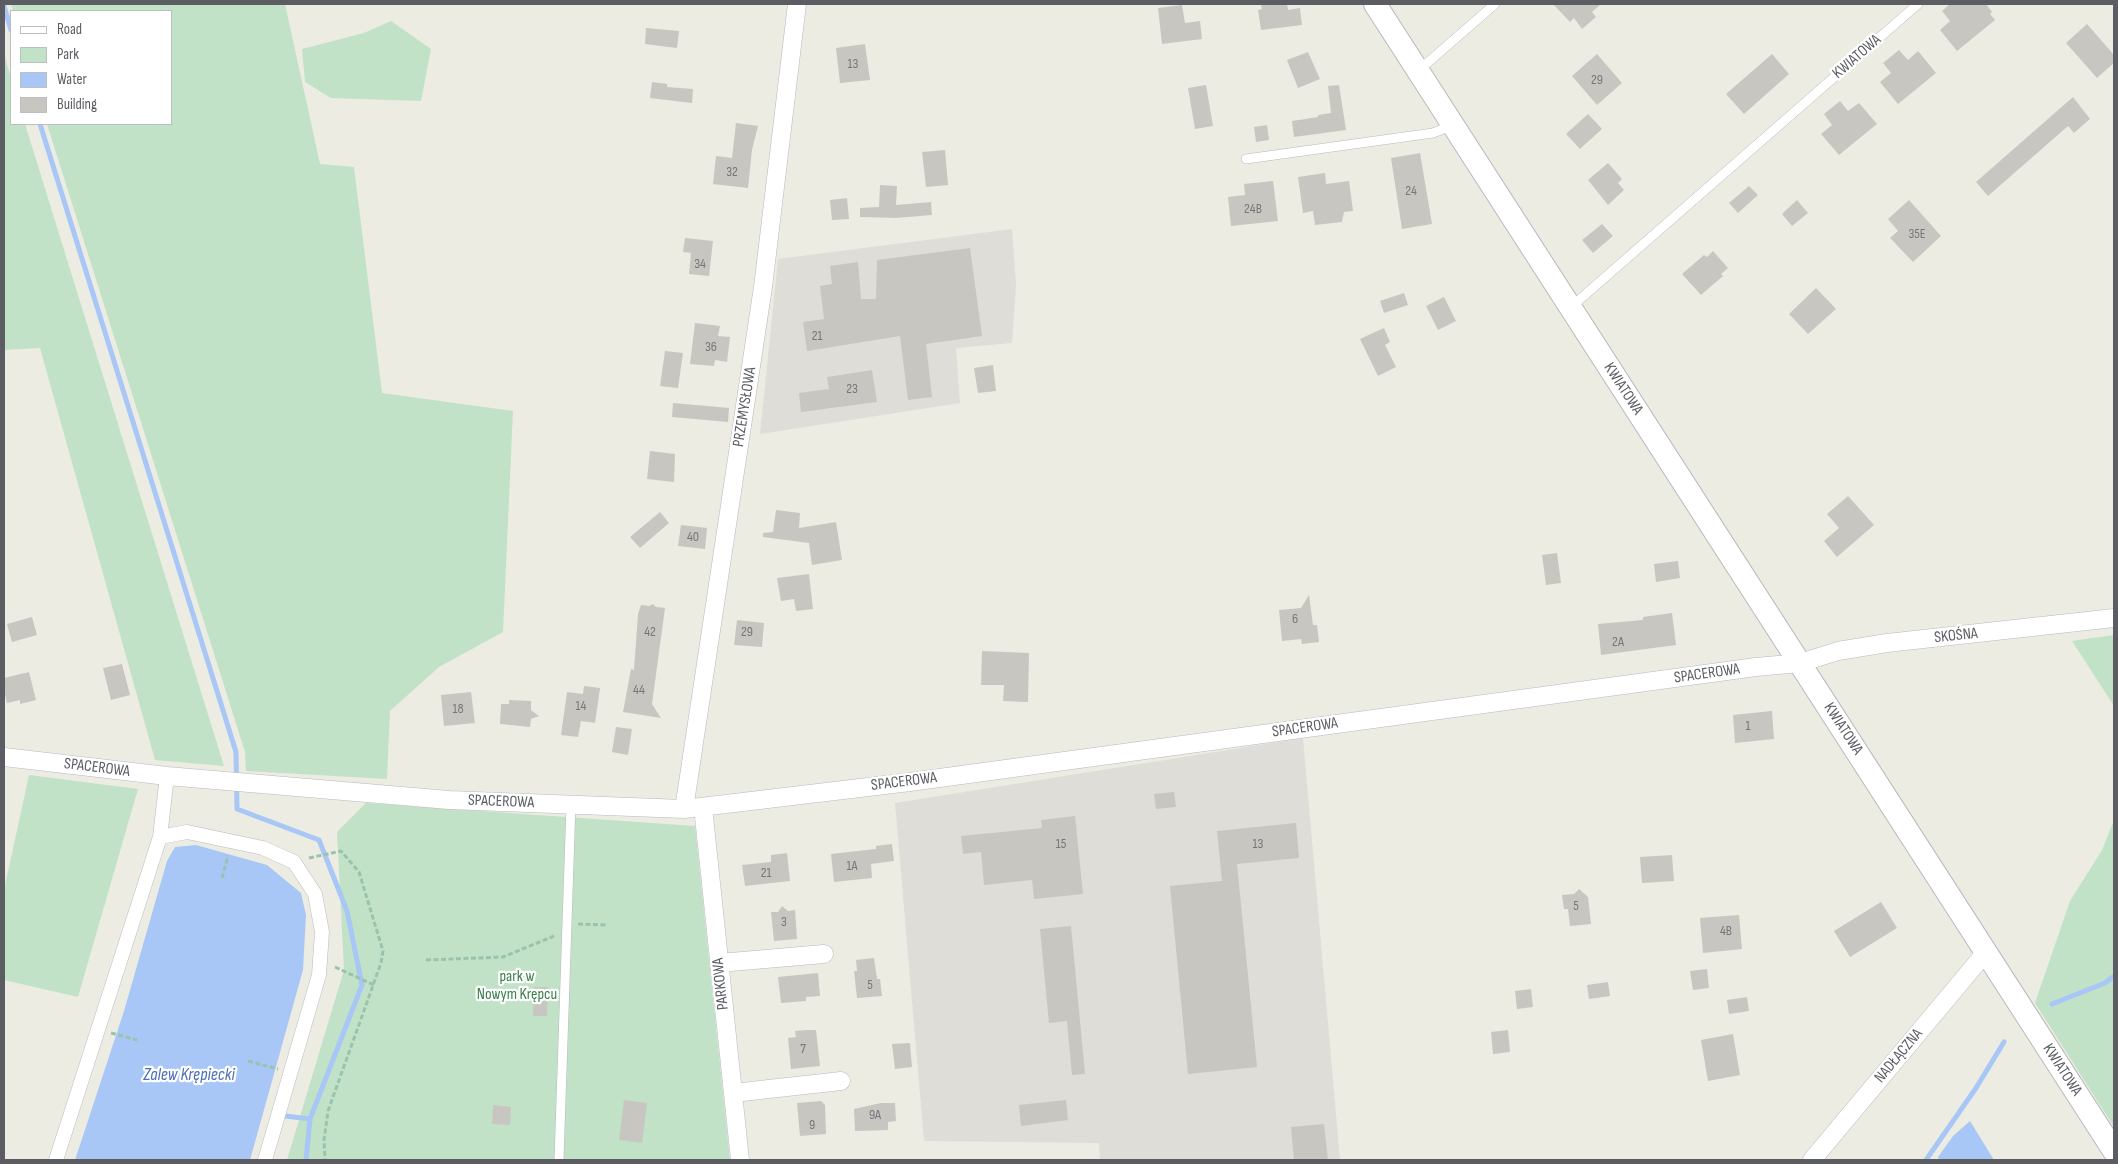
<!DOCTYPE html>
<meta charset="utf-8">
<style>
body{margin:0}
#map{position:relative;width:2118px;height:1164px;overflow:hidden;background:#ecece3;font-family:"Sofia Sans Condensed",sans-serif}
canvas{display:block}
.frame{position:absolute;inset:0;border:5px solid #5b5d62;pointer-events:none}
.legend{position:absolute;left:10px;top:10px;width:162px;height:115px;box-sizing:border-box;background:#fff;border:1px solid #bdbec0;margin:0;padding:6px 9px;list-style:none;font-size:15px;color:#5b5d62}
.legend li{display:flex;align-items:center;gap:10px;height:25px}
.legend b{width:25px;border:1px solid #bdbec0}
</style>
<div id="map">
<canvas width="2118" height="1164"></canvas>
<div class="frame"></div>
<ul class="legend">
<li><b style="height:6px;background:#fff"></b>Road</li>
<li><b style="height:14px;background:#c1e2c7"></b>Park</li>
<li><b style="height:14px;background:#a8c7f7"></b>Water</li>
<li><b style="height:14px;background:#c8c6c0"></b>Building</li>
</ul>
</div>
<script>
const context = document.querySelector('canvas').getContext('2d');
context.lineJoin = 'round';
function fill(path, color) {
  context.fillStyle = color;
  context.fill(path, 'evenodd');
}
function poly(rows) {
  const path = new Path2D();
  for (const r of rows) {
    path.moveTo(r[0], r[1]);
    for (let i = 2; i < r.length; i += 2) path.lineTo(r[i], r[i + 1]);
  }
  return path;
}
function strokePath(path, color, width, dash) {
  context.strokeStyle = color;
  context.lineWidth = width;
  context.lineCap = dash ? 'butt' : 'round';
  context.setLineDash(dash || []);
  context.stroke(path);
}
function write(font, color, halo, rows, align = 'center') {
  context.font = font + ' "Sofia Sans Condensed",sans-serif';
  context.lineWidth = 4.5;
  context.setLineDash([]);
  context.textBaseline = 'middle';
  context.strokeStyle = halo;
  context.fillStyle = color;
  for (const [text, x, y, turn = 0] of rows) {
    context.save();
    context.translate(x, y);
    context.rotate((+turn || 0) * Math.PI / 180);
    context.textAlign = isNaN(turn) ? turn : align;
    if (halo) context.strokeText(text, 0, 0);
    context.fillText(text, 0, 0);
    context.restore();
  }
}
const industrial = poly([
 [1012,229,1016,285,1012,343,956,348,960,403,760,434,778,259],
 [1303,738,1340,1160,1100,1160,1099,1143,924,1141,895,803]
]);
const green = poly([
 [11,4,285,4,320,164,354,167,382,393,513,411,503,632,439,667,390,711,387,779,246,771,245,752,47,124,171,124,171,11,13,11],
 [391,21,431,49,421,101,331,98,305,82,302,49,364,33],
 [4,54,11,78,11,124,25,124,224,766,155,760,40,348,4,350],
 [2114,635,2114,706,2072,641],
 [29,775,138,789,78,997,4,980,4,890],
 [366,803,695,826,730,1160,287,1160,344,970,337,832],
 [2114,820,2114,1127,2035,1003,2070,901,2102,850]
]);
const water = poly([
 [196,845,267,865,301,893,306,915,303,970,250,1160,75,1160,124,1011,167,861,175,847],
 [1970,1121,1994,1160,1939,1160,1938,1157,1953,1136]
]);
const stream = poly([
 [4,6,11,30],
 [40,124,236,752,237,809,319,840,347,911,362,985,310,1119,306,1160],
 [2052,1004,2105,983,2114,976],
 [285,1116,310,1119],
 [1926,1160,1976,1088,2004,1042]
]);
const building = poly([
 [1261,4,1287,4,1288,10,1300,8,1302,25,1261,30,1258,10,1262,9],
 [1553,4,1601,4,1592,12,1596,17,1582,29,1574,18,1570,22],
 [1950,4,1986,4,1992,12,1990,14,1995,20,1957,51,1940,30,1950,21,1942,11],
 [1182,5,1185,23,1200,21,1202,39,1162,44,1158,8],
 [2087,24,2114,55,2114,63,2097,78,2066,43],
 [646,28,679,31,677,48,645,44],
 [865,44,870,80,840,83,836,48],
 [1899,50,1908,60,1918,51,1936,73,1898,104,1880,82,1891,73,1883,63],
 [1308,52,1320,79,1298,88,1287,60],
 [1597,54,1622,83,1597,105,1572,76],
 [1772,54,1789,74,1744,114,1726,94],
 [652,82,667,84,667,87,693,89,692,103,650,98],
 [1206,85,1213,126,1195,129,1188,88],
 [1339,85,1346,130,1294,137,1292,121,1318,117,1318,115,1331,113,1328,86],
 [2073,97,2090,119,2074,133,2068,126,1988,196,1976,182],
 [1840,101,1848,111,1859,103,1877,124,1839,155,1821,134,1832,125,1824,114],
 [1588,114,1602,129,1580,149,1566,134],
 [736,123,758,126,752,150,748,188,713,184,716,156,732,158],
 [1267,125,1269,140,1256,142,1254,127],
 [945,150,948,185,926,187,922,152],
 [1420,153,1432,224,1402,229,1391,158],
 [1608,163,1622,179,1618,183,1624,190,1608,205,1588,180],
 [1325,173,1326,184,1349,181,1353,211,1344,212,1342,222,1315,225,1313,211,1303,213,1298,177],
 [1273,181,1278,221,1231,226,1228,197,1245,195,1244,184],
 [880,185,897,186,896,205,931,202,932,215,896,218,860,217,860,208,879,207],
 [1749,186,1758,195,1738,213,1729,203],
 [847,198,849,219,832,220,830,200],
 [1797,200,1808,213,1792,226,1782,214],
 [1909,200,1941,236,1913,262,1890,238,1898,231,1888,219],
 [1602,224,1613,236,1593,253,1582,240],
 [685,238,713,241,709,276,689,274,691,253,683,252],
 [970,248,982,336,926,344,932,397,908,400,900,336,807,351,803,322,824,319,820,286,832,284,830,266,858,262,861,299,876,299,877,260],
 [1713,251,1728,268,1721,274,1723,276,1701,295,1682,274,1704,255,1707,257],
 [1816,288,1836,309,1808,334,1789,314],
 [1404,293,1408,305,1384,313,1380,301],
 [1444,297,1456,321,1438,330,1426,306],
 [695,323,720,326,718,336,730,337,727,362,715,360,714,366,690,364],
 [1384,328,1390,342,1385,345,1396,367,1378,376,1360,339],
 [665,351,683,353,678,388,660,386],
 [993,365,996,391,978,393,974,368],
 [872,370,877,402,801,412,799,393,829,389,827,377],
 [673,403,729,408,728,422,672,417],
 [650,451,675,454,674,482,647,479],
 [1848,496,1874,525,1837,557,1824,541,1839,528,1827,514],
 [776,510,800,513,799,528,836,522,842,560,812,565,809,543,763,537,763,533,773,532],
 [660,512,669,523,640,548,630,537],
 [681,525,707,528,705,549,678,546],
 [1557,553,1561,583,1546,585,1542,555],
 [1678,561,1680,578,1656,582,1654,564],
 [809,574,813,609,796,611,794,599,781,601,777,578],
 [1309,595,1313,625,1317,625,1319,642,1302,644,1301,639,1282,641,1279,610,1301,608],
 [653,604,656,607,665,608,652,704,661,718,623,712,631,669,634,670,638,614,641,605,649,606],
 [1672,613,1676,645,1601,655,1598,624,1643,620,1643,617],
 [32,617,37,635,12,642,7,624],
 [737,620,764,623,762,647,734,645],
 [982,651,1029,653,1028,702,1003,701,1004,685,981,685],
 [122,664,130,695,111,700,103,668],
 [29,672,36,700,20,704,20,700,7,703,4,690,4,678],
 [584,686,600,688,595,723,581,721,578,737,561,735,567,692,583,694],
 [471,692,475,723,444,726,441,695],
 [509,700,531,701,531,710,539,716,531,719,530,727,500,724,501,704,509,704],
 [1772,711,1774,739,1735,743,1733,715],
 [616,727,632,729,628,755,612,752],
 [1174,792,1176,807,1156,809,1154,794],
 [1075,816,1083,894,1034,899,1032,880,984,885,981,852,963,854,961,836,1042,828,1041,820],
 [1296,823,1299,858,1237,864,1257,1067,1188,1074,1170,886,1222,881,1217,831],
 [892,844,894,861,871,864,872,878,834,882,831,854,876,849,876,846],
 [787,853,790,881,745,886,742,865,771,862,771,855],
 [1672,855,1674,881,1642,883,1640,857],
 [1579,889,1588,897,1591,924,1570,926,1568,909,1564,909,1562,895,1574,894],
 [1881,902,1897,928,1850,957,1834,931],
 [782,906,788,911,795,910,797,939,774,941,771,912,778,912],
 [1739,915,1742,949,1703,953,1700,918],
 [1071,926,1085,1074,1072,1075,1067,1021,1049,1023,1040,929],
 [874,958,877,979,880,979,882,996,857,998,854,971,857,971,856,960],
 [1707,969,1709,988,1693,990,1690,971],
 [818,973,820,996,806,997,806,1001,781,1003,778,977],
 [1608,982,1610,996,1589,999,1587,985],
 [534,987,548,987,547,1016,533,1016],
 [1531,989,1533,1007,1517,1009,1515,991],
 [1747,997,1749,1011,1729,1014,1727,1000],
 [808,1030,816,1030,820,1066,791,1069,788,1038,796,1037,795,1031],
 [1508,1030,1510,1052,1493,1054,1491,1032],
 [1733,1034,1740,1075,1708,1081,1701,1040],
 [910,1043,912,1067,895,1069,892,1044],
 [624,1100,647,1103,642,1143,619,1140],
 [1066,1100,1068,1120,1021,1126,1019,1105],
 [821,1101,825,1105,826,1134,800,1136,797,1103],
 [881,1103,895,1103,896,1121,888,1122,888,1130,855,1131,854,1109],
 [493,1105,511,1107,510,1125,492,1124],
 [1324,1124,1328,1160,1294,1160,1291,1127]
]);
const path = poly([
 [309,858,341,851,359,872,383,951,381,963,328,1111,324,1140,325,1160],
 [222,878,228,856],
 [578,924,606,925],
 [426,960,503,957,554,936],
 [335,967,374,985],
 [111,1033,137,1040],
 [248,1061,278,1069]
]);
const service = poly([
 [1418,71,1495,4],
 [1246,159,1433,133,1453,125],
 [1571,307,1918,4],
 [559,1160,571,804]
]);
const pedestrian = poly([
 [160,837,187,832,263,848,294,862,315,894,322,932,319,975,265,1160],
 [56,1160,160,837,167,776]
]);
const minor = poly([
 [4,757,167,776,449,800,684,809,910,782,1756,667,1800,663,1838,651,1887,643,2114,618],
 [703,807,740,1160],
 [684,809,763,287,797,4],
 [719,963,824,954],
 [733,1093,841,1081],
 [1812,1160,1986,952]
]);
const tertiary = poly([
 [1375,4,2114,1151]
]);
const numberNames = [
 ["13",853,64],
 ["29",1597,80],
 ["32",732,172],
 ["24",1411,191],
 ["24B",1253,209],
 ["35E",1917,234],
 ["34",700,264],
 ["21",817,336],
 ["36",711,347],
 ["23",852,389],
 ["40",693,537],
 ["6",1295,619],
 ["42",650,632],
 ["29",747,632],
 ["2A",1618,642],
 ["44",639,690],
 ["14",581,706],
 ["18",458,709],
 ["1",1748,726],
 ["15",1061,844],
 ["13",1258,844],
 ["1A",852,866],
 ["21",766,873],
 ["5",1576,906],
 ["3",784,922],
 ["4B",1726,931],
 ["5",870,985],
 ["7",803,1049],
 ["9A",875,1115],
 ["9",812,1125]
];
const streetNames = [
 ["KWIATOWA",1857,57,-41],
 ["KWIATOWA",1623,389,57],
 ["PRZEMYSŁOWA",745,407,-81],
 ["SKOŚNA",1956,636,-6],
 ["SPACEROWA",1707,674,-8],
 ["SPACEROWA",1305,728,-8],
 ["KWIATOWA",1843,729,57],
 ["SPACEROWA",97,768,7],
 ["SPACEROWA",904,782,-7],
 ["SPACEROWA",501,802,2],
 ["PARKOWA",721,984,-96],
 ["NADŁĄCZNA",1899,1056,-50],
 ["KWIATOWA",2062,1070,57]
];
const parkNames = [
 ["park w",517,977],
 ["Nowym Krępcu",517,995]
];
const waterNames = [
 ["Zalew Krępiecki",189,1075]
];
fill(industrial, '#deddd7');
fill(green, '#c1e2c7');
fill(water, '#a8c7f7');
strokePath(stream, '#a8c7f7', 5);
fill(building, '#c8c6c0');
strokePath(service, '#b8b9be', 10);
strokePath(pedestrian, '#b8b9be', 15);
strokePath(minor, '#b8b9be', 19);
strokePath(tertiary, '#b8b9be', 24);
strokePath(path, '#9bc2ad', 3, [5, 2.5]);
strokePath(service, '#fff', 9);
strokePath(pedestrian, '#fff', 14);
strokePath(minor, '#fff', 18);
strokePath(tertiary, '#fff', 22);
write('14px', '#76777a', null, numberNames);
write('16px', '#5b5d62', '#fff', streetNames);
write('16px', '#3c804b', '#fff', parkNames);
write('italic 18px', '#4d6fb8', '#fff', waterNames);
</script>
